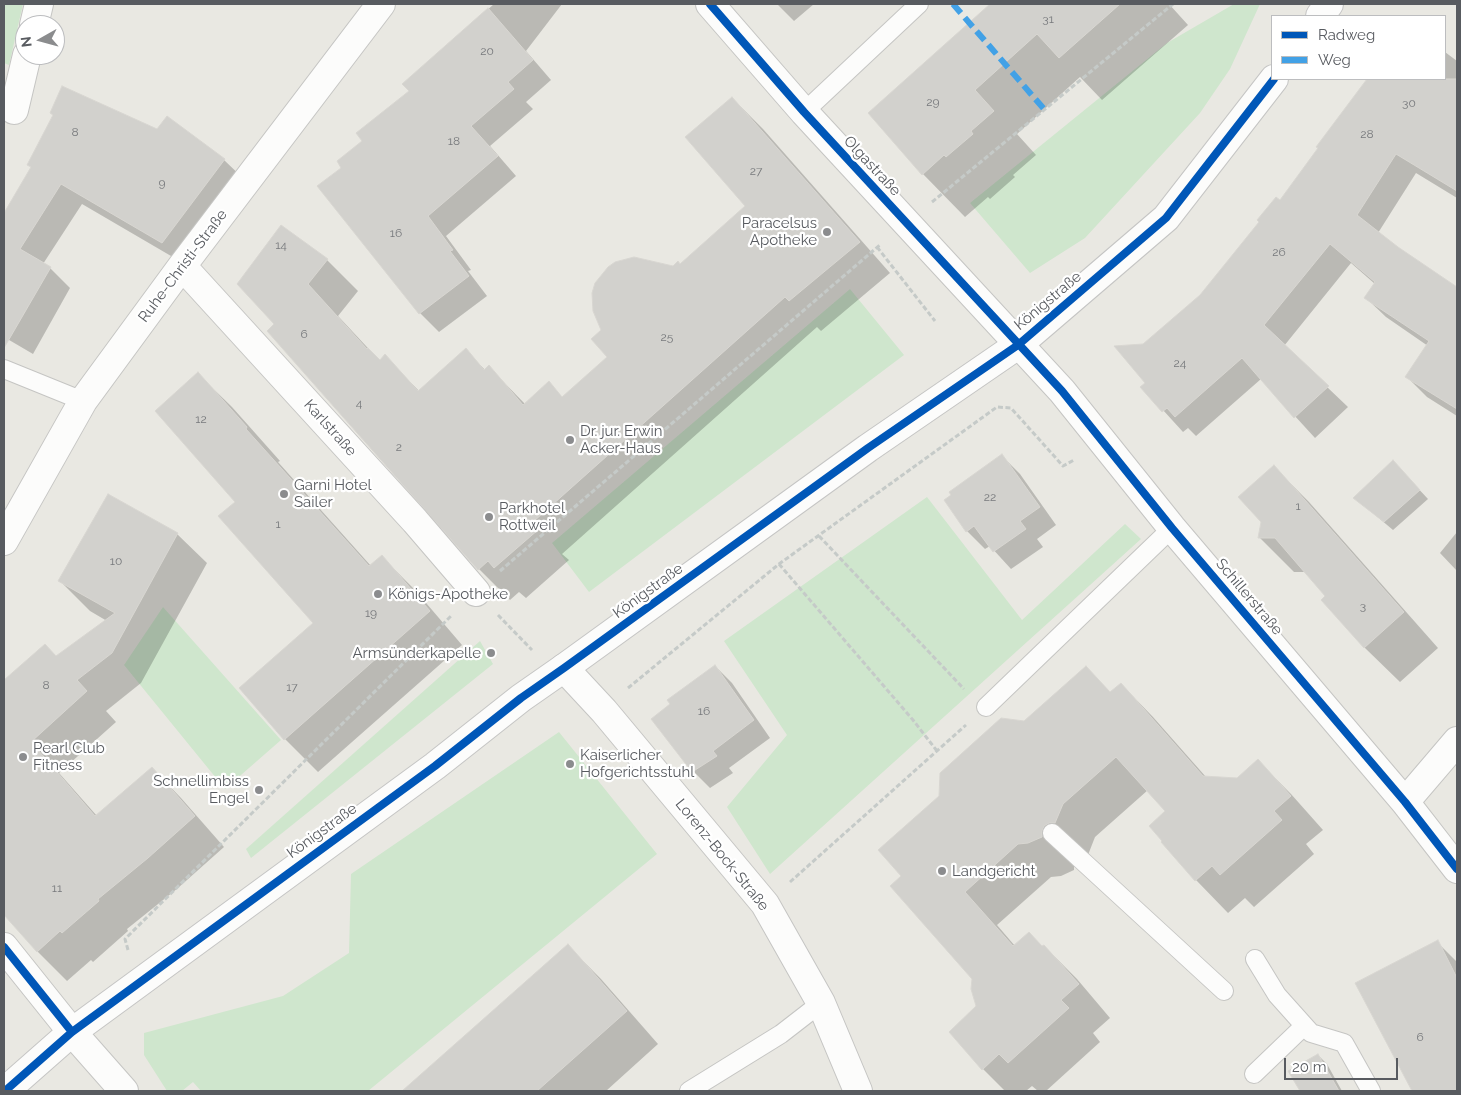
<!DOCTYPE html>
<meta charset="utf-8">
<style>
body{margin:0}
#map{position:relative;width:1461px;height:1095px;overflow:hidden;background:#e9e8e2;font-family:Raleway,sans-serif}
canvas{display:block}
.frame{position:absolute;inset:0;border:5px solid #585b60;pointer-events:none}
.legend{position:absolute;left:1271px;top:15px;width:175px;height:65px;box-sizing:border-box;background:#fff;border:1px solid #bcbdbf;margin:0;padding:6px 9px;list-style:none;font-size:15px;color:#585b60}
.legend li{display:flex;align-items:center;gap:10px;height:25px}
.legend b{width:25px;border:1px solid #bcbdbf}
.north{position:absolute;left:15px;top:15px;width:50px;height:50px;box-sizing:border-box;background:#fff;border:1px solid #bcbdbf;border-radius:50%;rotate:263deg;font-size:14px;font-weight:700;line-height:20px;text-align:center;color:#585b60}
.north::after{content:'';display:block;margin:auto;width:18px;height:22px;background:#8b8c8e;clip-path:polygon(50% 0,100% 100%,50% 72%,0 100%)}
.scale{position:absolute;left:1284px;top:1058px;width:114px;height:22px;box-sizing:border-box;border:2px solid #585b60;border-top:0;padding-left:6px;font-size:15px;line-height:18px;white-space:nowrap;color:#585b60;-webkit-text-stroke:4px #fff;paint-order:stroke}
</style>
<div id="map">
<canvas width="1461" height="1095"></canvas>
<div class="frame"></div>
<ul class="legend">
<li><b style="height:6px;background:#0057b8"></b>Radweg</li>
<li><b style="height:6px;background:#42a1e6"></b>Weg</li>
</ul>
<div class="north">N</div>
<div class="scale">20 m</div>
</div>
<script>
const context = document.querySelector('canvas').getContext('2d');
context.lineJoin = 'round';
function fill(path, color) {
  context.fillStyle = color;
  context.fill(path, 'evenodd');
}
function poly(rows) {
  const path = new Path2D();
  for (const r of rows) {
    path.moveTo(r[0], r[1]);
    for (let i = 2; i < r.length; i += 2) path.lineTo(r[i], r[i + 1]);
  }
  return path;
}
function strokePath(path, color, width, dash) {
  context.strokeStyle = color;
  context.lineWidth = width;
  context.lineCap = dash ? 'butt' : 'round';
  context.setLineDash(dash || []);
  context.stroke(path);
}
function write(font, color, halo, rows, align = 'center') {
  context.font = font + ' Raleway,sans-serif';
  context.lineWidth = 4.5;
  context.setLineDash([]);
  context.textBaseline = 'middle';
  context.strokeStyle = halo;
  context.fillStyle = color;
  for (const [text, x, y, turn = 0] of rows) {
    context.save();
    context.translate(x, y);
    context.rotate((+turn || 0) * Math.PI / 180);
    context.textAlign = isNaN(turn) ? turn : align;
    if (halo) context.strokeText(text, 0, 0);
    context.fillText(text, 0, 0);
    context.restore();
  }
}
const green = poly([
 [4,4,23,4,9,65,4,63],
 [1234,4,1260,4,1230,69,1200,113,1085,238,1030,273,970,203,1167,43],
 [850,289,904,355,589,592,552,543],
 [927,497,1022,620,1125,524,1141,539,770,874,727,807,787,735,724,641],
 [163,607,281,740,225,789,124,665],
 [480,641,493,664,251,858,246,849],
 [559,732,657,854,368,1091,201,1091,193,1082,182,1091,167,1091,144,1055,144,1033,283,996,349,953,351,874]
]);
const shadow = poly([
 [494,4,562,4,526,51,551,80,526,102,533,109,490,146,516,176,446,236,471,270,468,271,487,296,439,332,420,313,343,168,364,141,411,91,404,84],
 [777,4,814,4,794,21],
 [989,4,1169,4,1188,25,1102,100,1080,77,1017,134,1036,155,1013,175,1015,177,990,199,988,197,965,217,923,174],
 [1445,52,1457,61,1457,198,1416,173,1378,233,1397,248,1457,288,1457,416,1427,397,1407,377,1428,346,1386,317,1365,297,1375,284,1351,263,1284,346,1348,407,1315,438,1261,379,1196,436,1188,428,1183,432,1142,387,1147,383,1143,345,1201,296,1280,202,1368,79,1445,79],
 [732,98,763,129,890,273,821,331,817,327,562,554,569,560,526,598,519,592,510,600,479,569,330,401,275,324,282,227,327,260,358,291,338,316,380,361,385,356,419,391,466,350,485,370,489,367,525,404,549,383,563,398,608,358,673,267,680,265,747,206],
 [167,118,224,160,245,180,183,263,82,204,43,264,50,268,70,288,33,354,4,337,4,224,14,207,158,131],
 [198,374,232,407,280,461,278,462,371,566,382,557,415,590,462,645,318,772,285,739,315,623,236,502],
 [1002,456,1020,474,1056,525,1037,539,1043,547,1011,569,990,546,985,549,967,531,945,500],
 [1274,467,1309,502,1438,648,1400,682,1365,648,1323,600,1327,596,1306,572,1294,572,1259,537],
 [1402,471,1428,499,1393,530,1355,498],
 [1457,532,1457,571,1440,553],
 [177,534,207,563,141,683,106,711,116,722,59,773,97,816,152,768,181,798,224,847,178,888,127,929,128,931,93,962,91,960,67,981,38,952,4,913,4,706,56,657,107,621,90,611,60,581],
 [715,666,732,683,770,738,729,768,733,773,710,788,693,771,653,719],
 [1086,668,1111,693,1121,684,1153,717,1206,777,1237,779,1258,761,1291,794,1323,830,1306,844,1314,854,1254,907,1245,898,1228,913,1196,880,1167,811,1148,790,1095,837,1088,855,1074,864,1074,870,1061,876,1051,877,997,925,1015,946,1044,946,1077,979,1110,1018,1093,1033,1100,1042,1046,1091,1038,1091,1032,1086,1026,1091,1005,1091,983,1069,978,1006,973,978,903,876,1025,722],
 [1437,942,1457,962,1457,1091,1413,1091,1357,984],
 [568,946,601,979,658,1044,606,1091,404,1091],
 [1318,1055,1327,1064,1342,1091,1301,1091,1290,1071]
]);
const building = poly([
 [990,4,1120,4,1059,58,1037,34,975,90,994,111,971,131,973,134,946,157,944,155,922,175,868,113,990,4],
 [488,8,533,60,508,82,514,89,471,126,498,156,428,216,453,250,450,251,469,276,419,314,317,186,341,168,337,161,362,141,356,133,409,91,402,84,488,8],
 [1367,79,1457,79,1457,191,1396,154,1357,215,1398,247,1457,287,1457,409,1405,377,1429,341,1364,298,1375,282,1330,244,1264,325,1329,386,1294,418,1242,358,1175,417,1167,408,1162,412,1140,387,1145,383,1114,346,1143,344,1200,295,1259,222,1257,220,1276,197,1280,200,1318,148,1316,147,1367,79],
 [62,86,157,129,167,116,225,159,162,243,61,184,20,249,51,267,4,348,4,213,31,167,27,165,53,115,50,113,62,86],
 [732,97,860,242,789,301,785,297,533,522,539,529,494,568,488,561,478,570,267,331,274,324,237,284,281,225,328,259,308,284,367,349,368,348,380,360,385,354,418,391,466,348,484,370,489,365,523,405,549,381,562,397,607,357,591,339,601,330,593,311,592,293,595,283,608,267,615,262,634,257,673,266,678,261,680,264,745,206,685,137,732,97],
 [198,372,247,427,246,429,369,566,382,555,430,611,284,740,239,688,313,623,218,516,235,502,155,411,198,372],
 [1002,454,1040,507,1020,521,1026,529,993,552,974,526,966,532,944,500,951,495,949,492,1002,454],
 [1393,460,1420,490,1384,522,1353,498,1393,460],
 [1274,465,1404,612,1364,648,1321,600,1325,596,1275,538,1258,538,1261,522,1238,497,1274,465],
 [108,494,178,533,112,653,77,680,87,691,31,742,95,816,152,767,195,816,148,858,98,899,99,901,62,933,60,931,37,952,4,915,4,680,45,644,56,656,115,613,58,581,108,494],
 [715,665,754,720,713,751,717,756,692,772,651,719,670,704,667,700,715,665],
 [1086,666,1110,692,1121,683,1203,776,1237,778,1258,759,1291,796,1274,811,1282,820,1220,875,1212,866,1195,881,1161,842,1162,841,1149,826,1165,811,1116,757,1063,804,1055,823,1049,823,1044,826,1042,831,1042,837,1028,843,1018,844,965,892,1013,946,1029,932,1042,946,1044,945,1079,984,1061,1000,1069,1008,1008,1063,999,1054,982,1070,949,1032,976,1006,971,989,972,979,890,886,901,876,878,850,939,796,940,773,1001,718,1024,721,1086,666],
 [1438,940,1457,978,1457,1091,1412,1091,1355,983,1438,940],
 [568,944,627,1011,537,1091,402,1091,568,944],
 [1318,1054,1339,1091,1300,1091,1288,1071,1318,1054]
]);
const path = poly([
 [932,202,1173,4],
 [877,247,935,321],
 [819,536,964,689],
 [779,564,913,720,937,751],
 [500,571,881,244],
 [498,615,532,650],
 [628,688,779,564,997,407,1011,408,1063,466,1074,460],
 [790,882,966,725],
 [128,950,125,939,452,615]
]);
const lane = poly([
 [804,112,919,4],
 [4,369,83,401],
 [986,707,1172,528],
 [1052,833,1224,991],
 [1255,959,1277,995,1311,1033,1344,1043,1371,1091],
 [1254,1074,1304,1026],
 [689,1091,781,1034,821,1003]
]);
const street = poly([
 [710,4,804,112,1062,391,1172,528,1405,802,1457,869],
 [34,25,39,4],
 [14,110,27,55],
 [182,266,415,521,476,592],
 [4,541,83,401,182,266,381,4],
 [564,668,604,711,765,904,821,1003,858,1091],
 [1405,802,1457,741],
 [4,947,72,1032,124,1091]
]);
const secondary = poly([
 [1320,16,1329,4],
 [5,1091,72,1032,435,766,521,698,564,668,868,448,1018,345,1166,218,1274,79]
]);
const quiet = poly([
 [953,4,1044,109]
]);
const cycleway = poly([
 [710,4,804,112,1062,391,1172,528,1405,802,1457,869],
 [4,947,72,1032],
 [5,1091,72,1032,435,766,521,698,564,668,868,448,1018,345,1166,218,1274,79]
]);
const markers = [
 [827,232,5,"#8b8c8e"],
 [570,440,5,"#8b8c8e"],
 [284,494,5,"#8b8c8e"],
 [489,517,5,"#8b8c8e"],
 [378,594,5,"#8b8c8e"],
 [491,653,5,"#8b8c8e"],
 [23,757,5,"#8b8c8e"],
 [570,764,5,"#8b8c8e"],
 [259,790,5,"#8b8c8e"],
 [942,871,5,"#8b8c8e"]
];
const numberNames = [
 ["31",1048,19],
 ["20",487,51],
 ["29",933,102],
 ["30",1409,103],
 ["8",75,132],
 ["28",1367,134],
 ["18",454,141],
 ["27",756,171],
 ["9",162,183],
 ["16",396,233],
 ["14",281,245],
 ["26",1279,252],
 ["6",304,334],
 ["25",667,337],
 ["24",1180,363],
 ["4",359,403],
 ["12",201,419],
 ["2",399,447],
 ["22",990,497],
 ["1",1298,506],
 ["1",278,524],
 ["10",116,561],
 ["3",1363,606],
 ["19",371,613],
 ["8",46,685],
 ["17",292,687],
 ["16",704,711],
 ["11",57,888],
 ["6",1420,1037]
];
const streetNames = [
 ["Olgastraße",872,166,47],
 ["Ruhe-Christi-Straße",183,266,-53],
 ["Königstraße",1048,301,-40],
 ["Karlstraße",330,428,48],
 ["Königstraße",648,591,-36],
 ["Schillerstraße",1249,597,50],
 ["Königstraße",322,831,-36],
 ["Lorenz-Bock-Straße",722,855,51]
];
const poiNames = [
 ["Paracelsus",817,223,"right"],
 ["Apotheke",817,240,"right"],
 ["Dr. jur. Erwin",580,431],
 ["Acker-Haus",580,448],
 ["Garni Hotel",294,485],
 ["Sailer",294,502],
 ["Parkhotel",499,508],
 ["Rottweil",499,525],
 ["Königs-Apotheke",388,594],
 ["Armsünderkapelle",481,653,"right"],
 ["Pearl Club",33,748],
 ["Fitness",33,765],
 ["Kaiserlicher",580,755],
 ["Hofgerichtsstuhl",580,772],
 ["Schnellimbiss",249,781,"right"],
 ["Engel",249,798,"right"],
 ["Landgericht",952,871]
];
fill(green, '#cfe6cd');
fill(shadow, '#0003');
fill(building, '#d2d1cd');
strokePath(building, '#d8d6d1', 1);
strokePath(lane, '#c5c5c3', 20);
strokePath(street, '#c5c5c3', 30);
strokePath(secondary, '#c5c5c4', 30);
strokePath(path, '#c5cac8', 3, [5, 2.5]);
strokePath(lane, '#fcfcfb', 18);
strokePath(street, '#fcfcfb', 28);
strokePath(secondary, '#fcfcfb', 28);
strokePath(quiet, '#42a1e6', 6, [12, 6]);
strokePath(cycleway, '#0057b8', 8);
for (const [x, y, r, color] of markers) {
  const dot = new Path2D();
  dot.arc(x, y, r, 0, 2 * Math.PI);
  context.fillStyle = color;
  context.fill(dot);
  strokePath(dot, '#fff', 2);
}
write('12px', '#77797c', null, numberNames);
write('15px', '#585b60', '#fff', streetNames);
write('15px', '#585b60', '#fff', poiNames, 'left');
</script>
